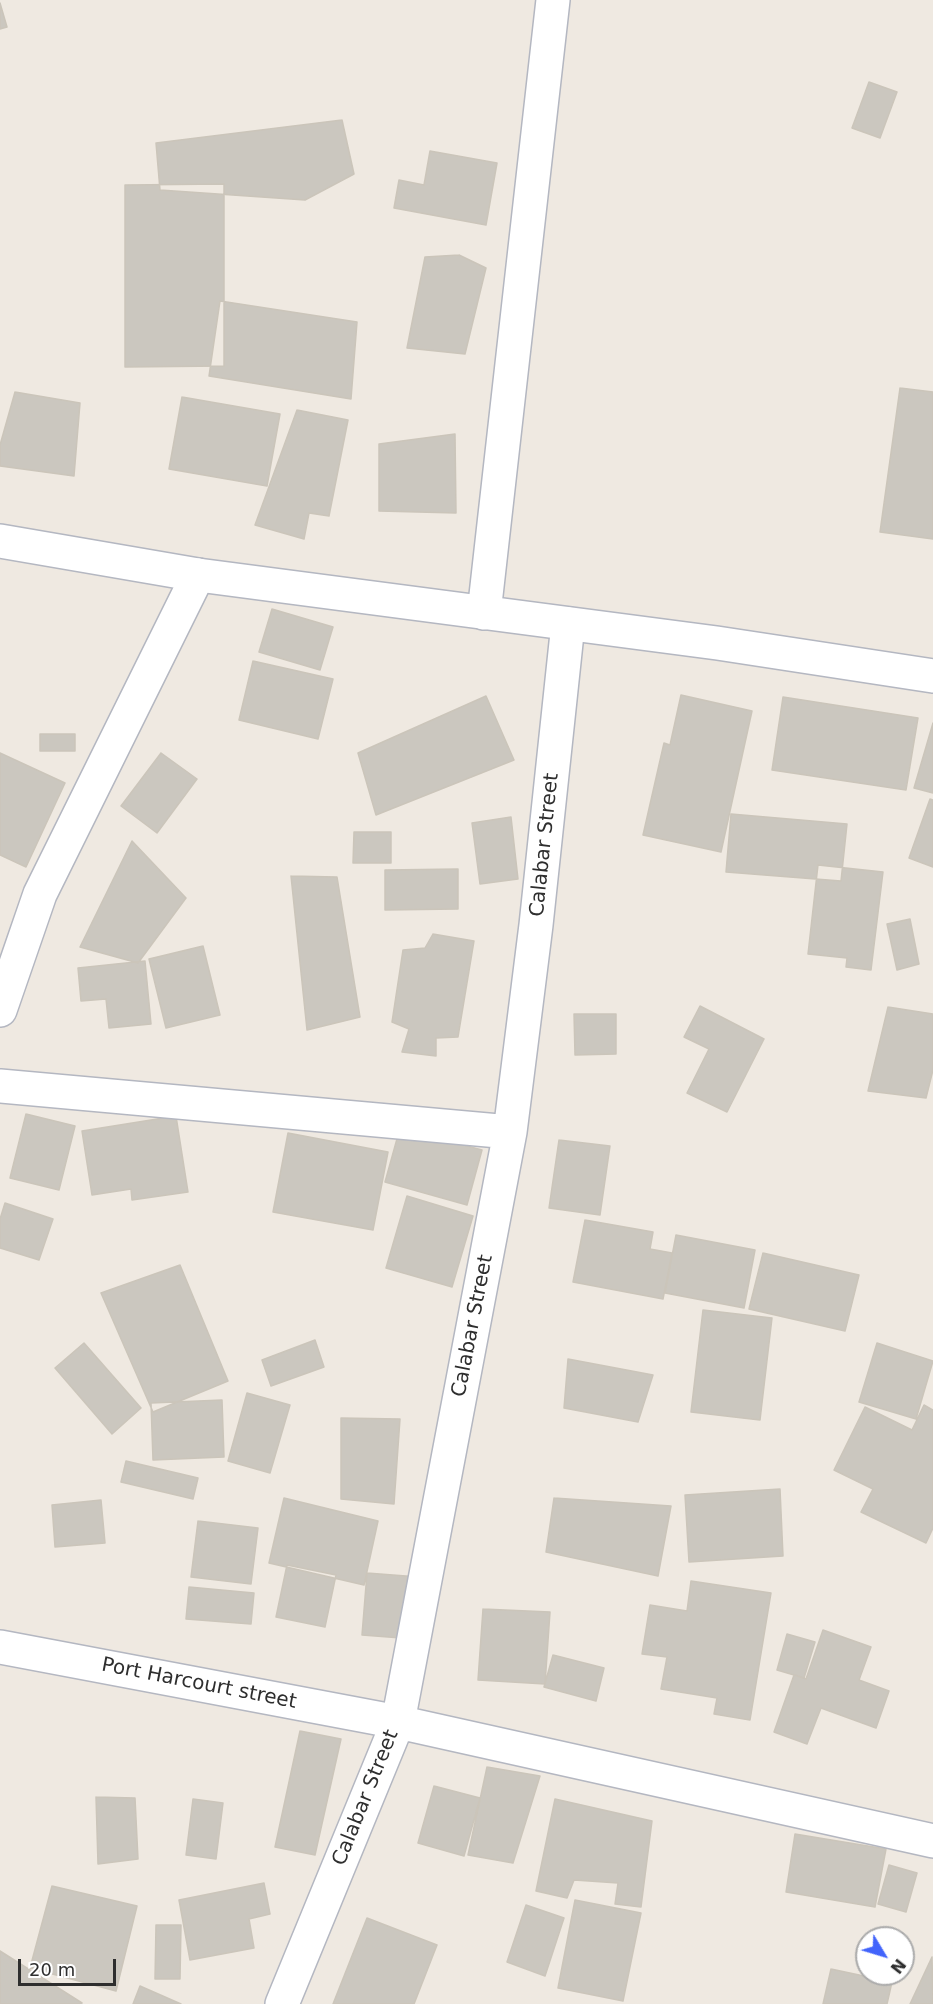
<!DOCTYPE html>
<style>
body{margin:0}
#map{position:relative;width:933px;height:2004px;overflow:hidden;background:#efe9e1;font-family:"DejaVu Sans",sans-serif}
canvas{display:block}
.north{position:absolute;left:855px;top:1926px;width:60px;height:60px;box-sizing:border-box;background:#fff;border:2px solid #ababab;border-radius:50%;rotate:128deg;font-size:16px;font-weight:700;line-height:24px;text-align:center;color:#2e2e2e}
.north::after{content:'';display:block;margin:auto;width:21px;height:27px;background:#4264fb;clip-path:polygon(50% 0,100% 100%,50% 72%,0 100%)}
.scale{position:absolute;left:18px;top:1959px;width:98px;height:27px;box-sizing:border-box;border:3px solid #2e2e2e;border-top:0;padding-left:8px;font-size:18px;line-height:21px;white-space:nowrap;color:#2e2e2e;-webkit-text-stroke:4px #fff;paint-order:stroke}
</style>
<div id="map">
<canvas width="933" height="2004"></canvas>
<div class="north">N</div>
<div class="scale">20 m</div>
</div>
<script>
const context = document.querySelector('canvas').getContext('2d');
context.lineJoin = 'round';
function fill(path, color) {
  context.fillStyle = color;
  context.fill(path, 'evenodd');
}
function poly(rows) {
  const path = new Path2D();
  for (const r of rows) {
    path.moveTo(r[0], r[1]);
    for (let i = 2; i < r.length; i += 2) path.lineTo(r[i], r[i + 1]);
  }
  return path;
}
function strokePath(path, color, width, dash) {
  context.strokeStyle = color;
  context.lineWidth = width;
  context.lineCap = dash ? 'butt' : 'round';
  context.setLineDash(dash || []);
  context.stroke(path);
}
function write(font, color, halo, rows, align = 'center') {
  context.font = font + ' "DejaVu Sans",sans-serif';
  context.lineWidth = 4.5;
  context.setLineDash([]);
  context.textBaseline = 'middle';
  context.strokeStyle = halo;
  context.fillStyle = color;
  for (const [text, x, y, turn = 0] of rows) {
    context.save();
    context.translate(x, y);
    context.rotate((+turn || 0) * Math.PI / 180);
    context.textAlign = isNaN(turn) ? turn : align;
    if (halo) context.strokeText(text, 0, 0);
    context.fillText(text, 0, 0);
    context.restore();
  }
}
const building = poly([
 [0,3,7,27,0,29,0,3],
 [869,82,897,92,880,138,852,128,869,82],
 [342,120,354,174,305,200,160,190,156,143,342,120],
 [430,151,497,163,486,225,394,208,399,180,424,185,430,151],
 [224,184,224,366,125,367,125,185,224,184],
 [459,255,486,268,465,354,407,348,425,257,459,255],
 [220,301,357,322,351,399,209,376,220,301],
 [900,388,933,392,933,539,880,532,900,388],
 [15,392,80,403,74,476,0,466,0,445,15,392],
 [182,397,280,414,267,486,169,469,182,397],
 [297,410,348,420,329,516,309,513,304,539,255,525,297,410],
 [455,434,456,513,379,511,379,444,455,434],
 [272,609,333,627,320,670,259,652,272,609],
 [253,661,333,679,318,739,239,720,253,661],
 [681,695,752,711,721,852,643,835,664,743,670,745,681,695],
 [486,696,514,760,376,815,358,753,486,696],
 [783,697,918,718,906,790,772,770,783,697],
 [933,723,933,793,914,788,933,723],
 [40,734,75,734,75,751,40,751,40,734],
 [0,753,65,783,26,867,0,855,0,753],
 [161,753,197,779,157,833,121,806,161,753],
 [930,799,933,800,933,867,909,858,930,799],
 [731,814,847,824,841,881,726,872,731,814],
 [511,817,518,879,480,884,472,823,511,817],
 [354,832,391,832,391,863,353,863,354,832],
 [132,841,186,898,138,963,80,947,132,841],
 [818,865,883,872,871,970,846,967,847,958,808,954,818,865],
 [458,869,458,909,385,910,385,870,458,869],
 [291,876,337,877,360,1017,307,1030,291,876],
 [910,919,919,964,897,970,887,924,910,919],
 [433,934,474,941,458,1037,436,1038,436,1056,402,1052,409,1029,392,1022,403,950,425,948,433,934],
 [203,946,220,1015,166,1028,149,959,203,946],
 [145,961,151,1024,109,1028,106,999,81,1001,78,968,145,961],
 [700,1006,764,1039,727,1112,687,1093,709,1049,684,1037,700,1006],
 [888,1007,933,1014,933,1070,926,1098,868,1091,888,1007],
 [574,1014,616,1014,616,1054,575,1055,574,1014],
 [26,1114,75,1126,59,1190,10,1178,26,1114],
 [176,1116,188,1192,132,1200,131,1189,92,1195,82,1131,176,1116],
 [400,1128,482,1150,467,1205,385,1182,400,1128],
 [288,1133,388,1152,373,1230,273,1212,288,1133],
 [559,1140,610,1146,600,1215,549,1208,559,1140],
 [407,1196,473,1216,452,1287,386,1268,407,1196],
 [5,1203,53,1219,39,1260,0,1248,0,1219,5,1203],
 [585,1220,653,1232,650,1249,672,1253,663,1299,573,1282,585,1220],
 [676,1235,755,1250,744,1308,665,1293,676,1235],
 [763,1253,859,1275,845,1331,749,1309,763,1253],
 [180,1265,228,1381,153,1412,101,1293,180,1265],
 [703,1310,772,1318,760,1420,691,1412,703,1310],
 [315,1340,324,1367,271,1386,262,1360,315,1340],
 [84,1343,141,1408,112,1434,55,1368,84,1343],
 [877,1343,933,1361,916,1419,859,1402,877,1343],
 [568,1359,653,1375,638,1422,564,1408,568,1359],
 [247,1393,290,1405,270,1473,228,1461,247,1393],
 [222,1400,224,1457,153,1460,151,1403,222,1400],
 [924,1405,933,1410,933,1528,926,1543,861,1512,873,1489,834,1470,865,1407,912,1430,924,1405],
 [341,1418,400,1419,394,1504,341,1499,341,1418],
 [126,1461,198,1478,193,1499,121,1482,126,1461],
 [780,1489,783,1556,689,1562,685,1495,780,1489],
 [284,1498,378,1521,364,1585,269,1563,284,1498],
 [554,1498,671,1506,658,1576,546,1552,554,1498],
 [101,1500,105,1543,55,1547,52,1505,101,1500],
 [198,1521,258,1528,251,1584,191,1577,198,1521],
 [287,1565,336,1575,325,1627,276,1617,287,1565],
 [367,1573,419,1577,414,1639,362,1635,367,1573],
 [691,1581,771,1593,750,1720,714,1714,717,1698,661,1689,667,1657,642,1654,650,1605,687,1611,691,1581],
 [189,1587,254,1593,251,1624,186,1619,189,1587],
 [483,1609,550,1612,545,1684,478,1680,483,1609],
 [823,1630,871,1647,859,1680,889,1691,876,1728,821,1708,807,1744,774,1732,794,1675,777,1670,787,1634,815,1642,804,1678,795,1675,806,1679,823,1630],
 [553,1655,604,1668,596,1701,544,1687,553,1655],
 [300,1731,341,1739,315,1855,275,1847,300,1731],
 [487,1767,540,1776,513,1863,468,1855,487,1767],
 [434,1786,480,1798,464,1856,418,1843,434,1786],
 [96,1797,135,1798,138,1859,98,1864,96,1797],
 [193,1799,223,1803,216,1859,186,1855,193,1799],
 [555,1799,652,1821,641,1907,615,1904,618,1883,574,1880,567,1898,536,1891,555,1799],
 [795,1834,886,1849,875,1907,786,1892,795,1834],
 [889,1865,917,1873,906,1912,878,1904,889,1865],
 [264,1883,270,1914,249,1919,254,1948,190,1960,179,1900,264,1883],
 [52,1886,137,1906,116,1991,30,1968,52,1886],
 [575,1900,641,1913,623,2001,558,1988,575,1900],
 [526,1905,564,1918,545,1976,507,1962,526,1905],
 [367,1918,437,1945,414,2004,333,2004,367,1918],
 [156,1925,181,1925,180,1979,155,1979,156,1925],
 [0,1951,82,2003,81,2004,0,2004,0,1951],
 [932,1957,933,2004,910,2004,932,1957],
 [831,1969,892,1982,887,2004,823,2004,831,1969],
 [140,1986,181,2004,133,2004,140,1986]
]);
const minor = poly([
 [484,613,553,0],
 [0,1010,40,894,198,575],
 [0,1086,510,1132],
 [0,1647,398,1722,933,1841],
 [282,2004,398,1722,510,1132,536,925,568,624]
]);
const tertiary = poly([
 [0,541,198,575,717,643,933,676]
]);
const streetNames = [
 ["Calabar Street",545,845,-84],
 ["Calabar Street",473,1326,-79],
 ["Port Harcourt street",199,1684,11],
 ["Calabar Street",366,1798,-68]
];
fill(building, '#cbc7bf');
strokePath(building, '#cbc5ba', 1.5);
strokePath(minor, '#b4b7c1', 36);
strokePath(tertiary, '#b4b7c1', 36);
strokePath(minor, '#fff', 33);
strokePath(tertiary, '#fff', 33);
write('20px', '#2e2e2e', '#fff', streetNames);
</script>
